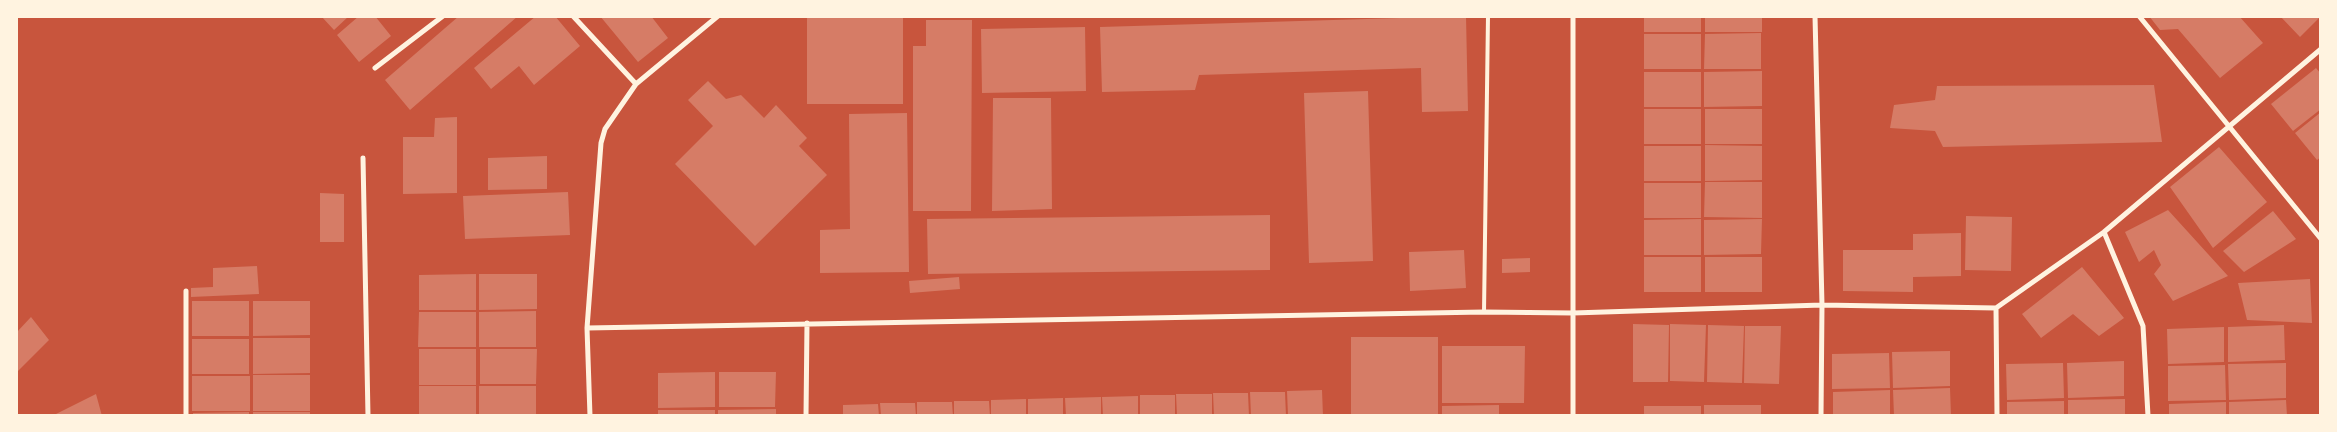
<!DOCTYPE html>
<style>
body{margin:0}
#map{position:relative;width:2337px;height:432px;overflow:hidden;background:#c8553d;font-family:"Varela Round",sans-serif}
canvas{display:block}
.frame{position:absolute;inset:0;border:18px solid #fff3e0;pointer-events:none}
</style>
<div id="map">
<canvas width="2337" height="432"></canvas>
<div class="frame"></div>
</div>
<script>
const context = document.querySelector('canvas').getContext('2d');
context.lineJoin = 'round';
function fill(path, color) {
  context.fillStyle = color;
  context.fill(path, 'evenodd');
}
function poly(rows) {
  const path = new Path2D();
  for (const r of rows) {
    path.moveTo(r[0], r[1]);
    for (let i = 2; i < r.length; i += 2) path.lineTo(r[i], r[i + 1]);
  }
  return path;
}
function strokePath(path, color, width, dash) {
  context.strokeStyle = color;
  context.lineWidth = width;
  context.lineCap = dash ? 'butt' : 'round';
  context.setLineDash(dash || []);
  context.stroke(path);
}
const building = poly([
 [321,16,349,16,334,30],
 [359,16,375,16,391,36,359,62,337,35],
 [459,16,518,16,410,110,385,80],
 [536,16,555,16,580,46,534,85,519,66,491,89,474,68],
 [600,16,651,16,668,38,638,62],
 [807,16,903,16,903,104,807,104],
 [1466,16,1468,111,1422,112,1421,68,1199,75,1195,90,1102,92,1100,27],
 [1644,16,1701,16,1701,32,1644,32],
 [1705,16,1762,16,1762,32,1705,32],
 [2149,16,2239,16,2263,43,2220,78,2178,29,2160,30],
 [2280,16,2321,16,2300,37],
 [926,20,972,20,971,211,913,211,913,46,926,46],
 [1085,27,1086,91,982,93,981,29],
 [1761,33,1761,69,1704,69,1705,34],
 [1644,34,1701,34,1701,69,1644,69],
 [2316,68,2321,74,2321,109,2293,131,2271,104],
 [1762,71,1762,106,1704,107,1704,72],
 [1644,72,1701,72,1701,107,1644,107],
 [708,81,726,99,741,95,764,118,776,105,807,138,799,146,827,175,755,246,675,164,713,126,688,100],
 [2154,85,2162,142,1943,147,1935,131,1890,128,1894,105,1935,100,1937,86],
 [1368,91,1373,261,1309,263,1304,93],
 [993,98,1051,98,1052,209,992,211],
 [1644,109,1701,109,1701,144,1644,144],
 [1705,109,1762,109,1762,144,1705,144],
 [2321,112,2321,157,2317,160,2295,133],
 [907,113,909,272,820,273,820,230,850,229,849,114],
 [457,117,457,193,403,194,403,137,434,137,435,118],
 [1705,145,1762,146,1762,180,1705,181],
 [1644,146,1701,146,1701,181,1644,181],
 [2219,147,2267,202,2213,248,2170,187],
 [547,156,547,189,488,190,488,158],
 [1705,182,1762,182,1762,218,1704,217],
 [1644,183,1701,183,1701,218,1644,218],
 [568,192,570,235,465,239,463,196],
 [320,193,344,194,344,242,320,242],
 [2168,210,2228,276,2173,301,2154,274,2161,265,2154,250,2139,262,2125,232],
 [2273,211,2296,239,2244,272,2223,251],
 [1270,215,1270,270,928,274,927,219],
 [1966,216,2012,217,2011,271,1965,270],
 [1701,219,1701,255,1644,255,1644,220],
 [1762,219,1761,254,1704,255,1704,220],
 [1961,233,1961,276,1913,277,1913,292,1843,291,1843,250,1913,250,1913,234],
 [1464,250,1466,288,1410,291,1409,252],
 [1644,257,1701,257,1701,292,1644,292],
 [1705,257,1762,257,1762,292,1705,292],
 [1530,258,1530,272,1502,273,1502,259],
 [257,266,259,294,191,297,191,288,213,287,213,268],
 [2082,267,2124,318,2099,336,2073,314,2041,338,2022,314],
 [476,274,476,310,419,310,419,275],
 [479,274,537,274,537,309,479,310],
 [959,277,960,289,910,293,909,281],
 [2310,279,2312,323,2247,320,2238,283],
 [192,301,249,301,249,336,192,336],
 [253,301,310,301,310,335,253,336],
 [536,311,536,347,479,347,479,312],
 [419,312,476,312,476,347,418,347],
 [31,317,49,340,16,373,16,333],
 [1633,324,1669,325,1668,382,1633,382],
 [1670,324,1706,325,1704,382,1670,381],
 [1708,325,1744,326,1742,383,1707,382],
 [2284,325,2285,360,2228,362,2228,327],
 [1745,326,1781,326,1779,384,1744,383],
 [2224,327,2224,362,2168,364,2167,329],
 [1351,337,1438,337,1438,416,1351,416],
 [253,338,310,338,310,373,253,374],
 [192,339,249,339,249,374,192,374],
 [1442,346,1525,346,1524,403,1442,403],
 [419,349,476,349,476,385,419,385],
 [480,349,537,349,536,384,480,384],
 [1950,351,1950,386,1893,388,1892,352],
 [1889,353,1890,388,1832,389,1832,354],
 [2124,361,2124,396,2068,398,2067,363],
 [2063,363,2064,398,2007,400,2006,364],
 [2286,363,2286,398,2229,400,2228,364],
 [2225,365,2226,400,2168,401,2168,366],
 [715,372,715,407,658,408,658,373],
 [719,372,776,372,775,407,719,407],
 [253,375,310,375,310,411,253,411],
 [192,376,250,376,250,411,192,411],
 [419,386,476,386,476,416,419,416],
 [479,386,536,386,536,416,479,416],
 [1950,388,1951,416,1894,416,1893,390],
 [1322,390,1323,416,1288,416,1287,391],
 [1890,390,1890,416,1833,416,1833,392],
 [1250,392,1285,392,1286,416,1251,416],
 [1213,393,1248,393,1249,416,1214,416],
 [96,394,102,416,52,416],
 [1176,394,1212,394,1212,416,1177,416],
 [1140,395,1175,395,1175,416,1140,416],
 [1138,396,1138,416,1103,416,1102,397],
 [1101,397,1101,416,1066,416,1065,398],
 [1063,398,1063,416,1028,416,1028,399],
 [1026,399,1026,416,991,416,991,400],
 [2125,399,2125,416,2068,416,2068,400],
 [2286,400,2287,416,2229,416,2229,402],
 [954,401,989,401,990,416,954,416],
 [2064,401,2064,416,2007,416,2007,402],
 [917,402,952,402,953,416,917,416],
 [2226,402,2226,416,2169,416,2169,404],
 [880,403,915,403,916,416,881,416],
 [878,404,879,416,843,416,843,405],
 [1499,405,1499,416,1442,416,1442,406],
 [1704,405,1761,405,1761,416,1704,416],
 [1644,406,1701,406,1701,416,1644,416],
 [776,409,776,416,718,416,718,410],
 [658,410,715,410,715,416,658,416],
 [249,412,249,416,193,416,193,413],
 [253,412,310,412,310,416,253,416]
]);
const service = poly([
 [1484,312,1488,16]
]);
const minor = poly([
 [573,16,636,84],
 [1573,16,1573,416],
 [1815,16,1822,305,1821,416],
 [2139,16,2321,239],
 [375,68,443,16],
 [363,158,368,416],
 [2104,232,2143,326,2148,416],
 [186,291,186,416],
 [1996,308,1997,416],
 [587,328,1484,312,1573,313,1822,305,1996,308,2104,232,2321,49],
 [590,416,587,328,601,143,605,129,636,84,718,16],
 [806,416,807,323]
]);
fill(building, '#d67c66');
strokePath(service, '#fff3e0', 4);
strokePath(minor, '#fff3e0', 5);
</script>
